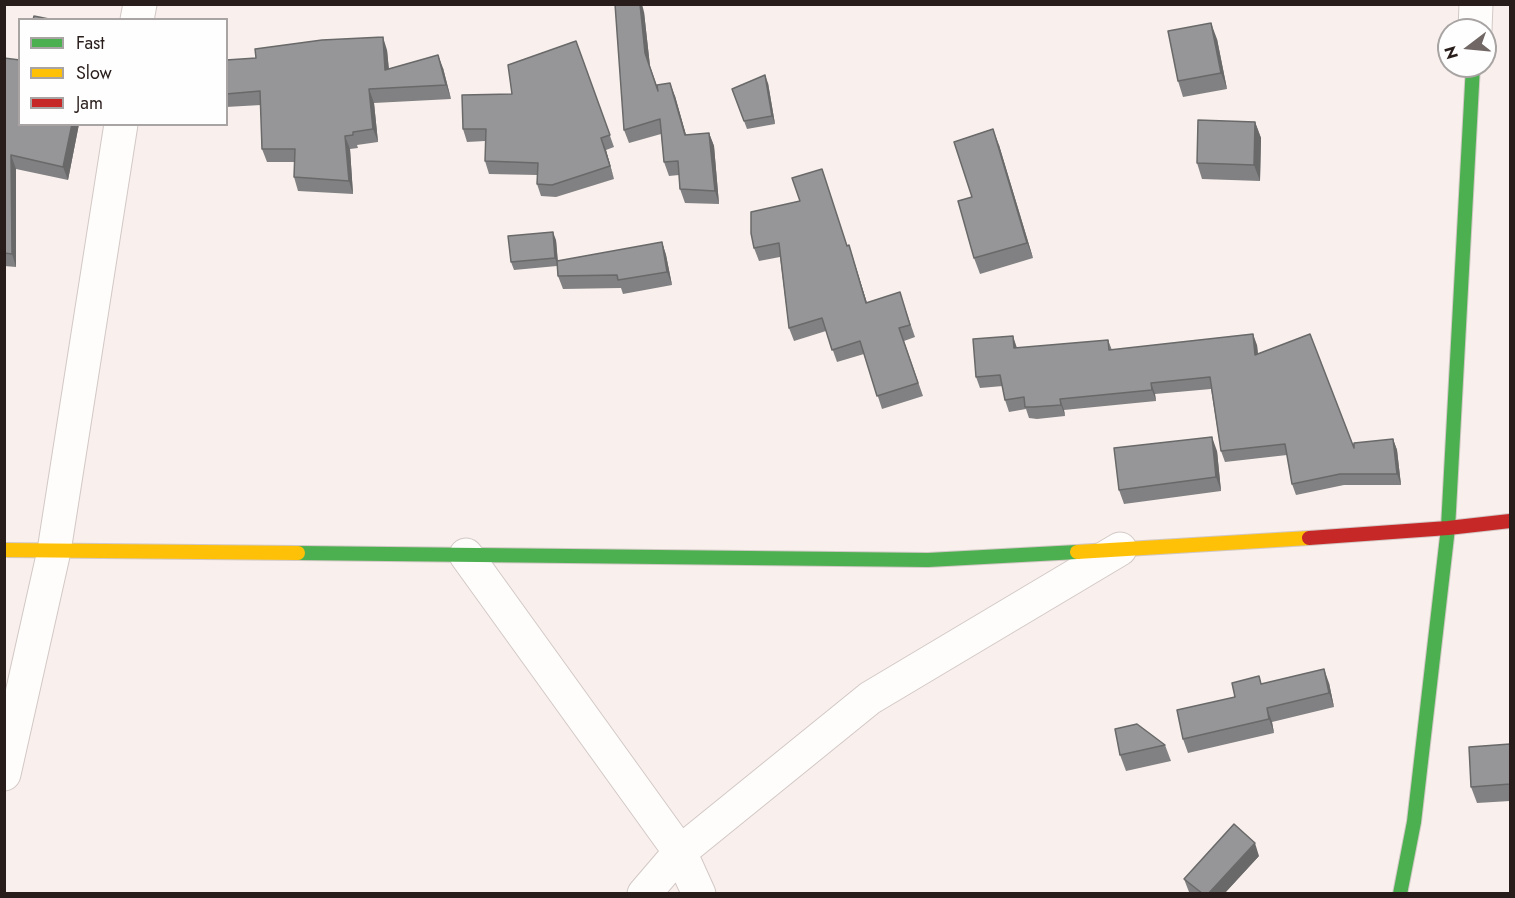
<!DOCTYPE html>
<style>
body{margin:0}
#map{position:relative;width:1515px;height:898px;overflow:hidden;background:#f9f0ed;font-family:Jost,sans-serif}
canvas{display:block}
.frame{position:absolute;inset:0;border:6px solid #281d1a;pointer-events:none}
.legend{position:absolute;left:18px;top:18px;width:210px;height:108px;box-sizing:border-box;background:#fefefe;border:2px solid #a8a4a3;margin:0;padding:8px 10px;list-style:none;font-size:18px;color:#281d1a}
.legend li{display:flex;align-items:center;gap:12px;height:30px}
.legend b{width:30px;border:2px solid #a8a4a3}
.north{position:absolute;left:1437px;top:18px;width:60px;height:60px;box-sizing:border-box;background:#fefefe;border:2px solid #a8a4a3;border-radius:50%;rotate:254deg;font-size:16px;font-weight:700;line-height:24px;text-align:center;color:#281d1a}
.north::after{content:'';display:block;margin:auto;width:21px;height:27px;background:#716764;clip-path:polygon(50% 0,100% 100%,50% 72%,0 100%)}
</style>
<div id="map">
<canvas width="1515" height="898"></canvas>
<div class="frame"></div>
<ul class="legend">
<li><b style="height:8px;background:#4caf50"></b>Fast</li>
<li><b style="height:8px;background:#ffc107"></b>Slow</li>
<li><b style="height:8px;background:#c62828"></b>Jam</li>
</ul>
<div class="north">N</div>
</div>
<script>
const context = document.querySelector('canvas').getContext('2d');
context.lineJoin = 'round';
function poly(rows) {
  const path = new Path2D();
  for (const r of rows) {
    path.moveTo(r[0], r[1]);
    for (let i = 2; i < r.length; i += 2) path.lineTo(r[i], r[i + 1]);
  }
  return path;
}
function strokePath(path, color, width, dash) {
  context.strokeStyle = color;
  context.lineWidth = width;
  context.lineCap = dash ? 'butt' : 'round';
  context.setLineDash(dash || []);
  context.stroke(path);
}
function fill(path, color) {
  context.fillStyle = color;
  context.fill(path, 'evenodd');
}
const street = poly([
 [137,20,140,4],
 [1475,30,1476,4],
 [466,555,680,852,699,894],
 [4,774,54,551,121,124],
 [644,894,680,852,870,698,1120,549]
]);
const fast = poly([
 [298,553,928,560,1077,552],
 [1400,894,1414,822,1448,528,1473,66]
]);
const slow = poly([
 [4,550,298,553],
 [1077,552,1309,538]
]);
const jam = poly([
 [1309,538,1448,528,1510,521]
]);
const wall = poly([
 [644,12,650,66,658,89,675,96,686,135,709,133,714,146,719,204,685,203,680,189,679,175,669,176,664,162,661,134,629,143,624,130],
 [1217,39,1227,89,1183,97,1178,81],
 [576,41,614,147,606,150,614,179,556,197,541,196,537,184,537,175,489,174,485,161,485,141,467,142,463,129,512,94],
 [387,50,389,69,443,68,451,99,374,103,378,142,357,145,358,148,350,149,353,194,298,191,294,177,295,162,267,162,262,149,261,105,226,107,226,60],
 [4,58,20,124,79,124,68,180,16,169,16,267,4,266],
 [768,83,775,124,747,129,732,89],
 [1255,122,1261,138,1260,181,1202,179,1197,163],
 [999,145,1033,258,980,274,974,258,972,197],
 [822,169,847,246,853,258,867,303,904,305,915,337,904,341,923,396,882,409,864,354,837,362,826,331,794,341,789,328,780,257,759,261,754,248,800,201],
 [556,240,558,261,662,242,666,255,672,285,623,294,621,288,563,289,558,276,557,266,514,270,511,262],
 [1108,340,1112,350,1257,345,1258,354,1354,448,1393,439,1397,450,1401,485,1344,485,1296,495,1292,484,1287,455,1225,462,1221,451,1211,389,1155,394,1156,401,1064,410,1065,416,1037,419,1029,418,1026,409,1009,412,1005,400,1003,386,980,388,976,377,1017,348],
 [1217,451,1221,491,1124,504,1119,490],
 [1329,683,1334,707,1272,722,1274,733,1188,753,1183,739,1262,684],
 [1510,744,1510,801,1477,803,1471,787],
 [1165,745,1171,761,1126,771,1120,755],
 [1259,856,1224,894,1191,894,1189,892,1184,879]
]);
const shadedWall = poly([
 [640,4,642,4,644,12,650,66,645,53],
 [1211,23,1217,39,1227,89,1221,73],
 [383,37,387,50,390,83,385,70],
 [438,55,443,68,451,99,446,85],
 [765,75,768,83,775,124,772,116],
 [670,83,675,96,690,149,685,135],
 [369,89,374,103,378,142,373,129],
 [1255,122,1261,138,1260,181,1254,165],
 [72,124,79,124,68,180,63,167],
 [993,129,999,145,1033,258,1027,243],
 [709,133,714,146,719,204,715,191],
 [345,136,350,149,353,194,349,181],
 [601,138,606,150,614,179,610,166],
 [11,155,16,169,16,267,12,254],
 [553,232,556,240,558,266,555,258],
 [662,242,666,255,672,285,667,272],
 [849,245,853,258,871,316,866,303],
 [1253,334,1257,345,1259,366,1255,355],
 [1013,336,1017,348,1014,348],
 [1151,383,1155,394,1156,401,1152,390],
 [1060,399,1064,410,1065,416,1061,405],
 [1212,437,1217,451,1221,491,1216,477],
 [1393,439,1397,450,1401,485,1397,474],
 [1324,669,1329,683,1334,707,1329,693],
 [1267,708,1272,722,1274,733,1269,719],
 [1255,843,1259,856,1224,894,1208,894]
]);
const building = poly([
 [615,4,640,4,645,53,658,91,657,85,670,83,685,135,709,133,715,191,680,189,678,161,664,162,660,119,624,130,615,4],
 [34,16,54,20,33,20,34,16],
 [1211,23,1221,73,1178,81,1168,31,1211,23],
 [383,37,385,70,438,55,446,85,369,89,373,129,353,132,353,135,345,136,349,181,294,177,295,149,262,149,260,91,226,94,226,60,256,58,255,49,322,40,383,37],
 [576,41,610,135,601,138,610,166,552,185,537,184,538,163,485,161,486,129,463,129,462,95,512,94,508,65,576,41],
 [4,58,20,60,20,124,72,124,63,167,11,155,12,254,4,253,4,58],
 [765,75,772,116,744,121,732,89,765,75],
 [1198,120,1255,122,1254,165,1197,163,1198,120],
 [993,129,1027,243,974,258,958,201,972,197,954,142,993,129],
 [822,169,847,246,849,245,866,303,900,292,910,325,899,328,918,383,877,396,860,341,832,350,822,318,789,328,779,243,754,248,751,233,751,212,800,201,792,178,822,169],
 [553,232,555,258,511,262,508,236,553,232],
 [662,242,667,272,618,280,617,275,558,276,557,261,662,242],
 [1253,334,1255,355,1310,334,1354,448,1354,443,1393,439,1397,474,1340,474,1292,484,1285,444,1221,451,1210,377,1151,383,1152,390,1060,399,1061,405,1033,407,1025,407,1024,397,1005,400,1000,375,976,377,973,339,1013,336,1014,348,1108,340,1109,350,1253,334],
 [1212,437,1216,477,1119,490,1114,448,1212,437],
 [1324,669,1329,693,1267,708,1269,719,1183,739,1177,710,1235,697,1232,683,1259,676,1261,684,1324,669],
 [1137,724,1165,745,1120,755,1115,729,1137,724],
 [1510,744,1510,784,1471,787,1469,747,1510,744],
 [1234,824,1255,843,1208,894,1203,894,1184,879,1234,824]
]);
strokePath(street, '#d2c8c5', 35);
strokePath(fast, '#d2c8c5', 16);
strokePath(slow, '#d2c8c5', 16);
strokePath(jam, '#d2c8c5', 16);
strokePath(street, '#fefdfc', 33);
strokePath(fast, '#4caf50', 14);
strokePath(slow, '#ffc107', 14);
strokePath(jam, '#c62828', 14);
fill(wall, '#818183');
fill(shadedWall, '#69696a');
fill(building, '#969698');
strokePath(building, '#69696a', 1.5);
</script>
